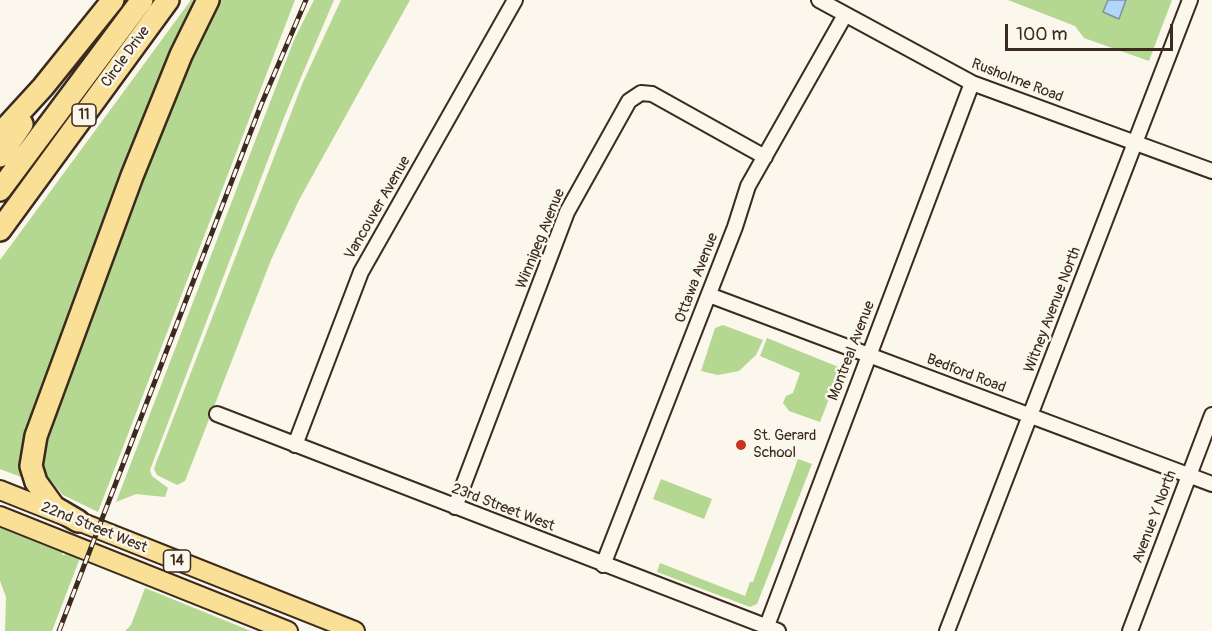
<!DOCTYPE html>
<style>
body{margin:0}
#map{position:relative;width:1212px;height:631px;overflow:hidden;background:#fbf7ec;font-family:Pangolin,sans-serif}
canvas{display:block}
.scale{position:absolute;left:1005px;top:24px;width:168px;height:27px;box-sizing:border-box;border:3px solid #3b2a1e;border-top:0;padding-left:8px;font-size:18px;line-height:21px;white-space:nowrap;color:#3b2a1e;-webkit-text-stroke:4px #fbf7ec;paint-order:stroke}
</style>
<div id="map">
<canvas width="1212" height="631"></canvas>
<div class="scale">100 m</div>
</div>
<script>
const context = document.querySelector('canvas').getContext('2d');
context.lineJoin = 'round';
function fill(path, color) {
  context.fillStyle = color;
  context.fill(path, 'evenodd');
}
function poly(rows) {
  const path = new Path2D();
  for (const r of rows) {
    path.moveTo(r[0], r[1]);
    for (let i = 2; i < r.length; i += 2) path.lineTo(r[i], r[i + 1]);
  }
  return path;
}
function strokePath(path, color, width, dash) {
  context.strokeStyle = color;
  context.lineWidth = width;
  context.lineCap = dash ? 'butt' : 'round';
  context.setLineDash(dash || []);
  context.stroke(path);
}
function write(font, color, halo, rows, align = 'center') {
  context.font = font + ' Pangolin,sans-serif';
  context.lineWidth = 5;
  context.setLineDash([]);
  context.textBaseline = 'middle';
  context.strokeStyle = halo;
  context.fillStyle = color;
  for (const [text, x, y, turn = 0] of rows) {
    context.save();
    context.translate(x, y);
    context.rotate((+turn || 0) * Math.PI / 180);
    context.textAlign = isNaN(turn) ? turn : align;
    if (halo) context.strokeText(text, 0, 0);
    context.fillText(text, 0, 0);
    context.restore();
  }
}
const green = poly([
 [191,0,193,0,34,416,21,453,21,477,0,469,0,260],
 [220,0,295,0,98,512,63,495,46,475,44,468,40,469,40,459,51,419,166,115,198,40],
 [314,0,334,0,285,115,150,470,152,476,168,488,165,497,136,494,116,502,294,40],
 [341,0,410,0,299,200,271,260,185,481,177,485,157,475,154,469,156,463,303,82],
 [1008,0,1172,0,1149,61,1084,38,1075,26],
 [723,325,763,340,756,355,739,371,718,375,701,371,715,328],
 [767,338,841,368,820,422,789,411,783,403,786,396,793,393,800,373,760,356],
 [798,459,812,464,757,604,750,607,657,572,660,563,745,596,750,582,753,582],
 [661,479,712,499,704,519,653,499],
 [0,526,63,550,62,555,68,554,80,558,52,631,5,631,6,597,0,581],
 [145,588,251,631,125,631,131,625]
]);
const water = poly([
 [1108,0,1126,0,1119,19,1103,12,1108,0]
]);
const minor = poly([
 [819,0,972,83,1212,171],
 [709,295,1212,484],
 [217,414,778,631],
 [295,445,361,272,515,0],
 [455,507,567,212,629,101,641,93,652,94,765,157],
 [603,565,735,227,748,186,845,15],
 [765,631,972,83],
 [947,631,1190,0],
 [1130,631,1212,415]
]);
const major = poly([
 [0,490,355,631],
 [0,516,288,631]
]);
const highway = poly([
 [0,134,43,87,113,0],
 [0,156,22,124],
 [0,190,142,0],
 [0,230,168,0],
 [78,521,54,507,36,482,31,466,36,436,132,176,181,55,208,0]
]);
const rail = poly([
 [59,631,261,105,306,0]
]);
const markers = [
 [741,445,6,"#c8321e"]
];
const shields = [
 [84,115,24],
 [177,561,27]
];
const shieldNames = [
 ["11",84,115],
 ["14",177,561]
];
const streetNames = [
 ["Circle Drive",126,57,-54],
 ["Rusholme Road",1017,81,21],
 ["Vancouver Avenue",378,208,-60],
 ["Winnipeg Avenue",541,239,-68],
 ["Ottawa Avenue",697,278,-69],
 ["Witney Avenue North",1053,310,-69],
 ["Montreal Avenue",852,351,-69],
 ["Bedford Road",966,374,21],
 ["23rd Street West",503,508,21],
 ["Avenue Y North",1155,517,-69],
 ["22nd Street West",94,528,22]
];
const poiNames = [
 ["St. Gerard",753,436],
 ["School",753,453]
];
fill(green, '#b4d791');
fill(water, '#b0d6f9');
strokePath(water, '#8191a1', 1.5);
strokePath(minor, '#3b2a1e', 18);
strokePath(major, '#3b2a1e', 22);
strokePath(highway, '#3b2a1e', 26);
strokePath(minor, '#fbf7ec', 14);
strokePath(major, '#fadf96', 18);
strokePath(highway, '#fadf96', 21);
strokePath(rail, '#3b2a1e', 5);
strokePath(rail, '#fbf7ec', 3, [9]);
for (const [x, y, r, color] of markers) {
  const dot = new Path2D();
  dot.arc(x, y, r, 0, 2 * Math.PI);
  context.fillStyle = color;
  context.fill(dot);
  strokePath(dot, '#fbf7ec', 2);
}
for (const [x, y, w] of shields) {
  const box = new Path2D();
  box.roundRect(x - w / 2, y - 11, w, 22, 4.5);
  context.fillStyle = '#fbf7ec';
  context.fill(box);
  strokePath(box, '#3b2a1e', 1.5);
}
write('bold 14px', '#3b2a1e', null, shieldNames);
write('15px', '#3b2a1e', '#fbf7ec', streetNames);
write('15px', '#3b2a1e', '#fbf7ec', poiNames, 'left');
</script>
